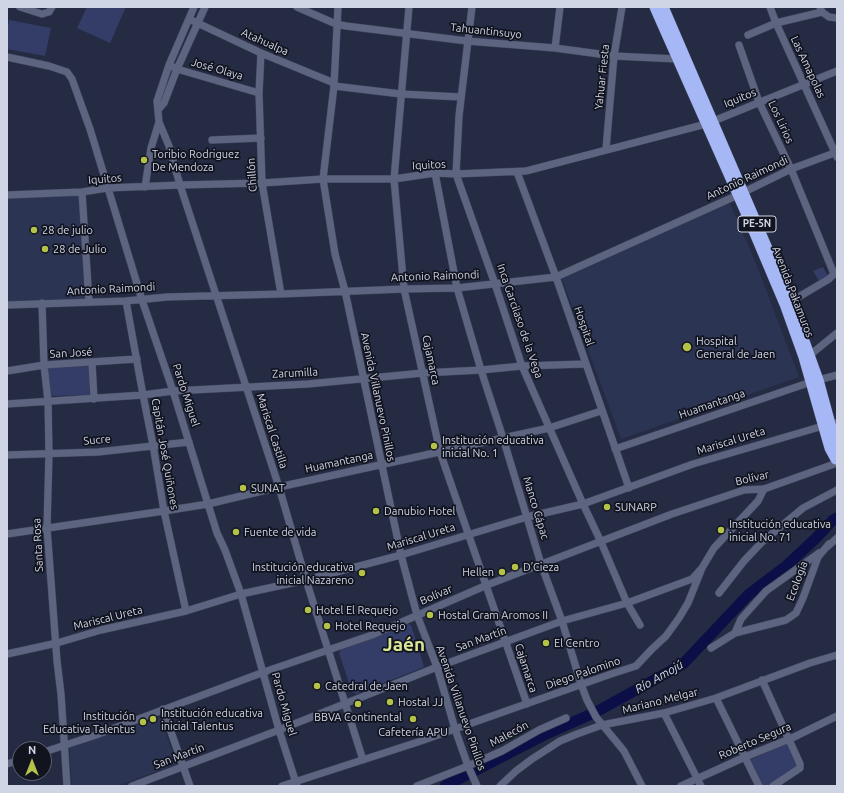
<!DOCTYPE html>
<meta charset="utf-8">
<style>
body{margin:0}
#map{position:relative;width:844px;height:793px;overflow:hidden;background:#242b43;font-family:Ubuntu,sans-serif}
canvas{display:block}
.frame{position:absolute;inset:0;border:8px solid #d0d5e5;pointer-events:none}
.north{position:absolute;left:12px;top:741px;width:40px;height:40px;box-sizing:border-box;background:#11141f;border:1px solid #5d616e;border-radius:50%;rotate:0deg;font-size:11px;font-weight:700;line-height:16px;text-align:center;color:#d0d5e5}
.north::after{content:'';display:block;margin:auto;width:14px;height:18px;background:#b5c249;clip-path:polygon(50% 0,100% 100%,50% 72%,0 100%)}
</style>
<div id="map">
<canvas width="844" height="793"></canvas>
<div class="frame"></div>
<div class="north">N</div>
</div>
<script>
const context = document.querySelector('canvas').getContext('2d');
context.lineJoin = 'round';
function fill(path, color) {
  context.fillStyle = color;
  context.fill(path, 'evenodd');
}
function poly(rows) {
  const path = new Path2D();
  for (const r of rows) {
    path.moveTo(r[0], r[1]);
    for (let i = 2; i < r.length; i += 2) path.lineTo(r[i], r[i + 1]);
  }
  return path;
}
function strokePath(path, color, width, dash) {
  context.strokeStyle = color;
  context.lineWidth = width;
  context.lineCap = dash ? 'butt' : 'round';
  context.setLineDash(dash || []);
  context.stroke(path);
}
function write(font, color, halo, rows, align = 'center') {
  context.font = font + ' Ubuntu,sans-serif';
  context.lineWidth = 3.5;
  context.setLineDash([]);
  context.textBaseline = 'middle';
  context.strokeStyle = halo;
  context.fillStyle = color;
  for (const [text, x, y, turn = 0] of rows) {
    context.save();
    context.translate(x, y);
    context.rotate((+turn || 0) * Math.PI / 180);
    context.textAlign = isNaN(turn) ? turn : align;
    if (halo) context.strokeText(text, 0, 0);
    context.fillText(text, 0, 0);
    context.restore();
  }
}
const built = poly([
 [80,194,87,300,7,304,7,198],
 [730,203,757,266,799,377,621,439,562,279],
 [160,717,177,764,117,786,72,786,69,747]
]);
const green = poly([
 [87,7,126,7,110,43,77,28],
 [9,20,51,28,45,56,7,49,7,32],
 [823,267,828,276,819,281,813,271],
 [91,366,89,395,51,396,48,368],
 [408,624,411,625,424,667,356,694,352,692,339,653,341,649],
 [786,743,797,766,768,786,762,786,750,760]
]);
const river = poly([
 [445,786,544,735,596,712,683,664,748,595,785,567,814,540,833,520,837,518]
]);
const minor = poly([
 [20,7,42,14,49,12,52,7],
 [194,7,169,65,157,101,159,122,169,146,180,185,279,487,306,580,363,760],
 [297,7,336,24,346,26,467,41,555,48,614,56,677,59],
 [338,7,334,86,323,179,335,254,345,291,401,555,417,615,437,667,455,729,468,766,477,786],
 [409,7,394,179,404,289,440,452,527,704],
 [472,7,459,116,456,174,495,284,522,366,583,504,601,542,627,603,640,625],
 [770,7,776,23,837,157],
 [820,7,822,12,829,17,837,18],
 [189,19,261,53,334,83],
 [748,35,776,23,822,12],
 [739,45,759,102,791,169,834,274],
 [555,48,560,7],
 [261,53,259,93,262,183,281,294],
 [7,57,49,66,67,72,72,79,90,129,142,300,173,391,217,533,225,550,241,594,279,730,297,786],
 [173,67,177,69,259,93],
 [334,86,401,94,461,97],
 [158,110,164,103,177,69,205,7],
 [212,140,261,138],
 [606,149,614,56,622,7],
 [517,172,556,277,629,488],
 [435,173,457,288,481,370,503,438,541,564,562,621,581,684,587,700,596,717,624,751,642,786],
 [145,187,151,148,159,122],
 [82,192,89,302],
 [7,195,82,192,107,188,180,185,262,183,323,179,394,179,435,173,456,174,526,171,706,124,837,71],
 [126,301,143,395,153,445,164,511,186,611],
 [790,302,829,279,836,272],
 [42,303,44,365,48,401,49,454,47,528,57,661,61,694,67,786],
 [7,305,126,301,167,297,281,294,404,289,457,288,556,277,738,195,791,169,837,152],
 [810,355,837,333],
 [92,363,94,399],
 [7,371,44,365,137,359],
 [7,404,143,395,173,391,308,384,423,373,481,370,522,366,585,364],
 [615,449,811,382,837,375],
 [7,455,98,452,189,442],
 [7,534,164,511,208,504,279,487,549,428,601,411],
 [827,547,837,538],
 [719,593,744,561,761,543,803,508,837,490],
 [735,633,741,619,766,591,819,553],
 [711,648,735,633,786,620,796,613,803,598,818,557,829,544],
 [7,654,57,643,101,630,186,611,241,594,306,580,401,555,527,517,583,504,693,464,823,426,837,423],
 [762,680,800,764,800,768,773,786],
 [716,698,759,786],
 [163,709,190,786],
 [664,713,701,786],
 [44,752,96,735,264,672,372,635,487,585,672,514,744,490,764,489,837,463],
 [7,764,20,760],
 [132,786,279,730,437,667,562,621,627,603,692,579,702,568],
 [282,786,418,742,611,674,636,666,652,649,666,636,679,618,688,603,702,568,714,548,758,501,764,489],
 [417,786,468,766,502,751,539,730,566,718],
 [500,786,516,771,532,759,560,741,577,734,602,725,664,713,716,698,810,663,837,655],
 [681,786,745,757,794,737,837,716]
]);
const highway = poly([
 [655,7,749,219,785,304,804,357,830,448,836,459,836,446,818,380,790,302,663,7]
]);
const markers = [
 [144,160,4,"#b5c249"],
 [34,230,4,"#b5c249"],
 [45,249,4,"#b5c249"],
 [687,347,5,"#b5c249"],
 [434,446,4,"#b5c249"],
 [243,488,4,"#b5c249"],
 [607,507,4,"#b5c249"],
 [376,511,4,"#b5c249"],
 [721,530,4,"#b5c249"],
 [236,532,4,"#b5c249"],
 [515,567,4,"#b5c249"],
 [502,572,4,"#b5c249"],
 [362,573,4,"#b5c249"],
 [308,610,4,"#b5c249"],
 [430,615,4,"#b5c249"],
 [327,626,4,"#b5c249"],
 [546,643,4,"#b5c249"],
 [317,686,4,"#b5c249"],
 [390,702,4,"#b5c249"],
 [358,704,4,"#b5c249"],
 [153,719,4,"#b5c249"],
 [413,719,4,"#b5c249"],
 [143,722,4,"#b5c249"]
];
const shields = [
 [757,224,38]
];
const shieldNames = [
 ["PE-5N",757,224]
];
const streetNames = [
 ["Tahuantinsuyo",486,31,6],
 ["Atahualpa",265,42,24],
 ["Las Amapolas",808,67,65],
 ["José Olaya",217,69,16],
 ["Yahuar Fiesta",602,77,-84],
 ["Iquitos",740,98,-22],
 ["Los Lirios",781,122,65],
 ["Iquitos",429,165,-3],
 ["Chillón",252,175,-94],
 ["Antonio Raimondi",747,178,-25],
 ["Iquitos",105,179,-5],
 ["Antonio Raimondi",435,276,-2],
 ["Antonio Raimondi",111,289,-3],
 ["Avenida Pakamuros",793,292,69],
 ["Inca Garcilaso de la Vega",520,321,71],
 ["Hospital",584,326,71],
 ["San José",71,353,-3],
 ["Cajamarca",431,360,78],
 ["Zarumilla",295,373,-3],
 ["Pardo Miguel",186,395,72],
 ["Avenida Villanuevo Pinillos",378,397,78],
 ["Huamantanga",712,404,-19],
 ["Mariscal Castilla",272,431,72],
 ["Sucre",97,440,-5],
 ["Mariscal Ureta",731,441,-17],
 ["Capitán José Quiñones",165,454,80],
 ["Huamantanga",339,462,-12],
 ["Bolívar",752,478,-13],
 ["Manco Cápac",536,508,73],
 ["Mariscal Ureta",421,537,-17],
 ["Santa Rosa",38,545,-93],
 ["Ecología",797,581,-69],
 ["Bolívar",436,595,-23],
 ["Mariscal Ureta",108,618,-14],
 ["San Martín",481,639,-20],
 ["Cajamarca",526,668,72],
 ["Diego Palomino",583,673,-19],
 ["Mariano Melgar",660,701,-14],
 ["Pardo Miguel",284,704,74],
 ["Avenida Villanuevo Pinillos",461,708,71],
 ["Malecón",509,734,-28],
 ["Roberto Segura",755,741,-23],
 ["San Martín",179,756,-21]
];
const poiNames = [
 ["Toribio Rodriguez",152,154],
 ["De Mendoza",152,167],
 ["28 de julio",42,230],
 ["28 de Julio",53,249],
 ["Hospital",696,341],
 ["General de Jaen",696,354],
 ["Institución educativa",442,440],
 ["inicial No. 1",442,453],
 ["SUNAT",251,488],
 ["SUNARP",615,507],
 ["Danubio Hotel",384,511],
 ["Institución educativa",729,524],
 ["inicial No. 71",729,537],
 ["Fuente de vida",244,532],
 ["Institución educativa",354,567,"right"],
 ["inicial Nazareno",354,580,"right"],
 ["D’Cieza",523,567],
 ["Hellen",494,572,"right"],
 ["Hotel El Requejo",316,610],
 ["Hostal Gram Aromos II",438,615],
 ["Hotel Requejo",335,626],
 ["El Centro",554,643],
 ["Catedral de Jaen",325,686],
 ["Hostal JJ",398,702],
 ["Institución educativa",161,713],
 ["inicial Talentus",161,726],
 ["Institución",135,716,"right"],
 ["Educativa Talentus",135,729,"right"],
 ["BBVA Continental",358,717,"center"],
 ["Cafetería APU",413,732,"center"]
];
const waterNames = [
 ["Río Amojú",659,677,-30]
];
const townNames = [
 ["Jaén",404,645]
];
fill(built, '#2c3453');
fill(green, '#333d68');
strokePath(river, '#0c0e48', 11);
strokePath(minor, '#40455a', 8);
strokePath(highway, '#40455a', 12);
strokePath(minor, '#5c6480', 7);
strokePath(highway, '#a5b7f5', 11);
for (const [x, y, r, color] of markers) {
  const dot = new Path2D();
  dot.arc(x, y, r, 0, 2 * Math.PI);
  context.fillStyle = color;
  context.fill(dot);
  strokePath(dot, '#11141f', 1.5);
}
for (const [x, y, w] of shields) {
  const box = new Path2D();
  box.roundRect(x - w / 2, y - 8, w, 16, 3);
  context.fillStyle = '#11141f';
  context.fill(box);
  strokePath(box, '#d0d5e5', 1);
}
write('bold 10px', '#d0d5e5', null, shieldNames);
write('11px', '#d0d5e5', '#11141f', streetNames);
write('11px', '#d0d5e5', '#11141f', poiNames, 'left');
write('italic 12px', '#cdd8fe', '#11141f', waterNames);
write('bold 19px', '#dce699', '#11141f', townNames);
</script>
